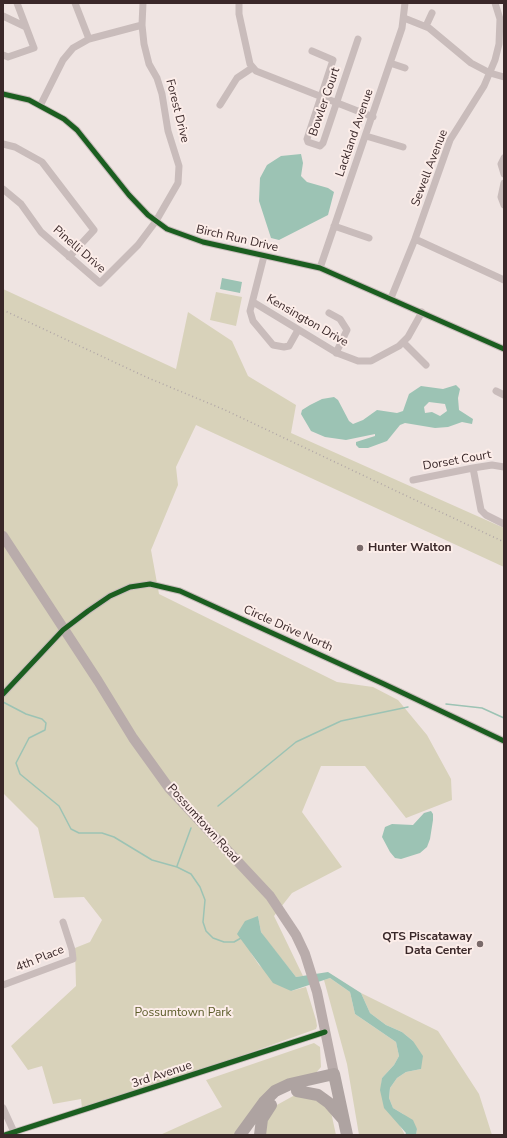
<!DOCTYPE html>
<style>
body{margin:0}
#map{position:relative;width:507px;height:1138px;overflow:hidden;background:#efe4e2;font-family:"Nunito Sans",sans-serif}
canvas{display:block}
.frame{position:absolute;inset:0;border:4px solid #3a2829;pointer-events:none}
</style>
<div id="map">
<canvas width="507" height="1138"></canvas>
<div class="frame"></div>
</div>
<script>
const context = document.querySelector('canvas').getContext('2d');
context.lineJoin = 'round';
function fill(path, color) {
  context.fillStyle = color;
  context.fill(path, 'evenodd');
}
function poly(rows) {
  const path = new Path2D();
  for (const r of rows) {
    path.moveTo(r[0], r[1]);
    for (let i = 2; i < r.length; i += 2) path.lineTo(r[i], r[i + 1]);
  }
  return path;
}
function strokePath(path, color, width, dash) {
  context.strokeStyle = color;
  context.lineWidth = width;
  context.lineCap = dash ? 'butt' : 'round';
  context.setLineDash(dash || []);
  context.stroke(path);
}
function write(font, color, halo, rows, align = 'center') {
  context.font = font + ' "Nunito Sans",sans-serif';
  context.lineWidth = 4;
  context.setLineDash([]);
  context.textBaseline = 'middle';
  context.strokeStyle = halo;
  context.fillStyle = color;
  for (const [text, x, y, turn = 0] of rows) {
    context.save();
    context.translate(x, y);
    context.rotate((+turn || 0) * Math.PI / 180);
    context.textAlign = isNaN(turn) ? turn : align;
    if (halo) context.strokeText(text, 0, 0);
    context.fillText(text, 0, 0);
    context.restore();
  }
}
const green = poly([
 [3,289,176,369,188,312,232,341,248,376,296,405,291,433,504,528,504,567,196,425,176,467,178,485,151,550,159,594,337,682,373,687,398,700,427,735,451,779,452,800,406,818,365,766,321,766,302,812,342,867,292,893,274,916,303,976,296,977,268,942,261,932,258,916,251,953,259,965,291,991,306,987,316,1020,317,1026,316,1029,238,1057,82,1108,81,1099,53,1104,42,1066,28,1070,11,1046,76,986,75,948,90,942,102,920,84,897,54,898,38,828,3,793],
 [216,292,242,297,236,326,210,320],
 [330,978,350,992,355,1014,396,1042,399,1056,394,1065,382,1078,381,1090,405,1135,359,1135,347,1064,324,980],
 [361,993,438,1031,479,1094,492,1135,416,1135,417,1129,403,1114,393,1108,389,1098,390,1088,397,1078,406,1072,421,1069,413,1041,402,1032,386,1025,370,1013],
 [314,1043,320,1047,321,1067,315,1074,278,1084,236,1135,160,1135,222,1107,206,1080],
 [295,1095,308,1096,321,1103,331,1112,336,1135,264,1135,265,1124,275,1106]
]);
const water = poly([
 [301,154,303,163,301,176,307,182,328,188,334,192,328,215,279,240,271,238,259,201,260,178,267,165,281,156],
 [222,278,242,282,240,293,220,289],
 [456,385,460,389,458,398,459,410,473,419,472,424,462,422,448,427,435,428,405,423,400,425,387,441,368,448,359,448,356,445,356,442,375,436,375,434,346,440,325,437,311,431,301,414,302,410,310,405,322,399,334,397,338,400,349,421,353,424,363,420,377,410,397,413,403,411,409,394,421,386,443,389],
 [429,402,445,404,447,411,440,416,432,412,425,413,424,407],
 [431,811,433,814,433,820,430,839,427,847,420,853,401,859,395,858,390,852,382,837,385,827,392,824,413,825,424,813],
 [258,916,261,932,296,977,328,972,361,993,370,1013,386,1025,402,1032,413,1041,423,1056,421,1069,406,1072,397,1078,390,1088,389,1098,393,1108,413,1120,417,1129,416,1135,405,1135,406,1133,384,1108,380,1090,382,1078,394,1065,399,1056,396,1042,355,1014,350,992,330,978,291,991,273,983,237,934,245,921]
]);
const stream = poly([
 [3,702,26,714,42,719,46,723,45,730,29,738,16,763,20,774,59,806,71,829,79,833,102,833,114,837,152,860,177,867,191,874,200,887,205,900,203,922,206,931,213,938,224,942,234,942,241,938],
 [446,704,482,708,504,718],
 [218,806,296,742,341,721,408,707],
 [177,866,191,828]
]);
const street = poly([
 [75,3,89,39],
 [239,3,239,14,250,64,256,71,373,117],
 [3,16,26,27],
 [404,18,429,28,471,63,490,73,504,77],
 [426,26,432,13],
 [312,51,333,60,307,139,308,142,320,146,323,143,358,39],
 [3,55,8,57,34,48,17,3],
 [390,63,405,68],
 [3,94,29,100,64,119,77,130,129,195,148,215,167,229,203,242,320,268,504,349],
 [220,105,237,78,252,68],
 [40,106,63,60,73,48,89,39,142,25],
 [366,136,403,147],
 [3,144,15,147,42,162,94,230,69,257],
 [504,158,501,164,504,174],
 [504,183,501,197,504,205],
 [3,189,21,204,41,232,100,283,138,245,156,221,178,183,179,166,168,131,162,94,157,78,149,64,144,44,142,25,143,3],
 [334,226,369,238],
 [415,239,504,280],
 [264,256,250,311,253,321,273,345,284,347,289,346,298,330],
 [320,268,402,28,405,3],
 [391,298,415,239,450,140,484,86,495,60,499,44,500,19,495,3],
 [253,302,337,353,358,361,371,361,399,346,408,337,422,312],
 [329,313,340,319,347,330,336,353],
 [403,342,426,365],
 [496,391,504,395],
 [473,468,481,510,486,515,504,524],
 [413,480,473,468,492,465,504,467],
 [3,694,63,630,88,611,110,596,130,587,150,584,180,591,384,684,504,741],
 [3,985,73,959,72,950,63,922],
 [3,1108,14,1132],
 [5,1135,325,1032]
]);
const secondary = poly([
 [3,536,98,681,133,738,169,788,270,896,296,935,305,954,317,992,334,1074]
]);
const highway = poly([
 [297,1091,318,1095,329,1103,343,1119],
 [240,1135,264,1102,275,1091,290,1084,334,1074,347,1135],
 [260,1135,262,1119,271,1105]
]);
const rail = poly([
 [3,310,146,377,225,410,504,542]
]);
const cycleway = poly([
 [3,94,29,100,64,119,77,130,129,195,148,215,167,229,203,242,320,268,504,349],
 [3,694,63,630,88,611,110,596,130,587,150,584,180,591,384,684,504,741],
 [5,1135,325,1032]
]);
const markers = [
 [360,548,4,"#796a6a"],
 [480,944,4,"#796a6a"]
];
const streetNames = [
 ["Bowler Court",325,102,-71],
 ["Forest Drive",177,111,76],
 ["Lackland Avenue",355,133,-71],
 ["Sewell Avenue",430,168,-69],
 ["Birch Run Drive",237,239,13],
 ["Pinelli Drive",79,250,41],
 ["Kensington Drive",307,321,30],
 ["Dorset Court",457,461,-10],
 ["Circle Drive North",288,629,24],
 ["Possumtown Road",203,824,48],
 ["4th Place",40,959,-22],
 ["3rd Avenue",162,1075,-18]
];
const poiNames = [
 ["Hunter Walton",368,548],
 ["QTS Piscataway",472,937,"right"],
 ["Data Center",472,951,"right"]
];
const parkNames = [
 ["Possumtown Park",183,1013]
];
fill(green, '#d8d2ba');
fill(water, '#9cc3b4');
strokePath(stream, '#9cc3b4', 1.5);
strokePath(street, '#c9bcbb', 7);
strokePath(secondary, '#b9acab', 10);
strokePath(highway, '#aea3a1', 12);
strokePath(rail, '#b0a6a6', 1.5, [1, 3]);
strokePath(cycleway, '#1b5e20', 5);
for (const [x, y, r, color] of markers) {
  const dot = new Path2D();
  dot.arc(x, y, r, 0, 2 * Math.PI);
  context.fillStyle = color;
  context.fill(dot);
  strokePath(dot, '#fcede9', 1.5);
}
write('12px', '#3a2829', '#fcede9', streetNames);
write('bold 12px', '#3a2829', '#fcede9', poiNames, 'left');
write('12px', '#5b5b29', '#fcede9', parkNames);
</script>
